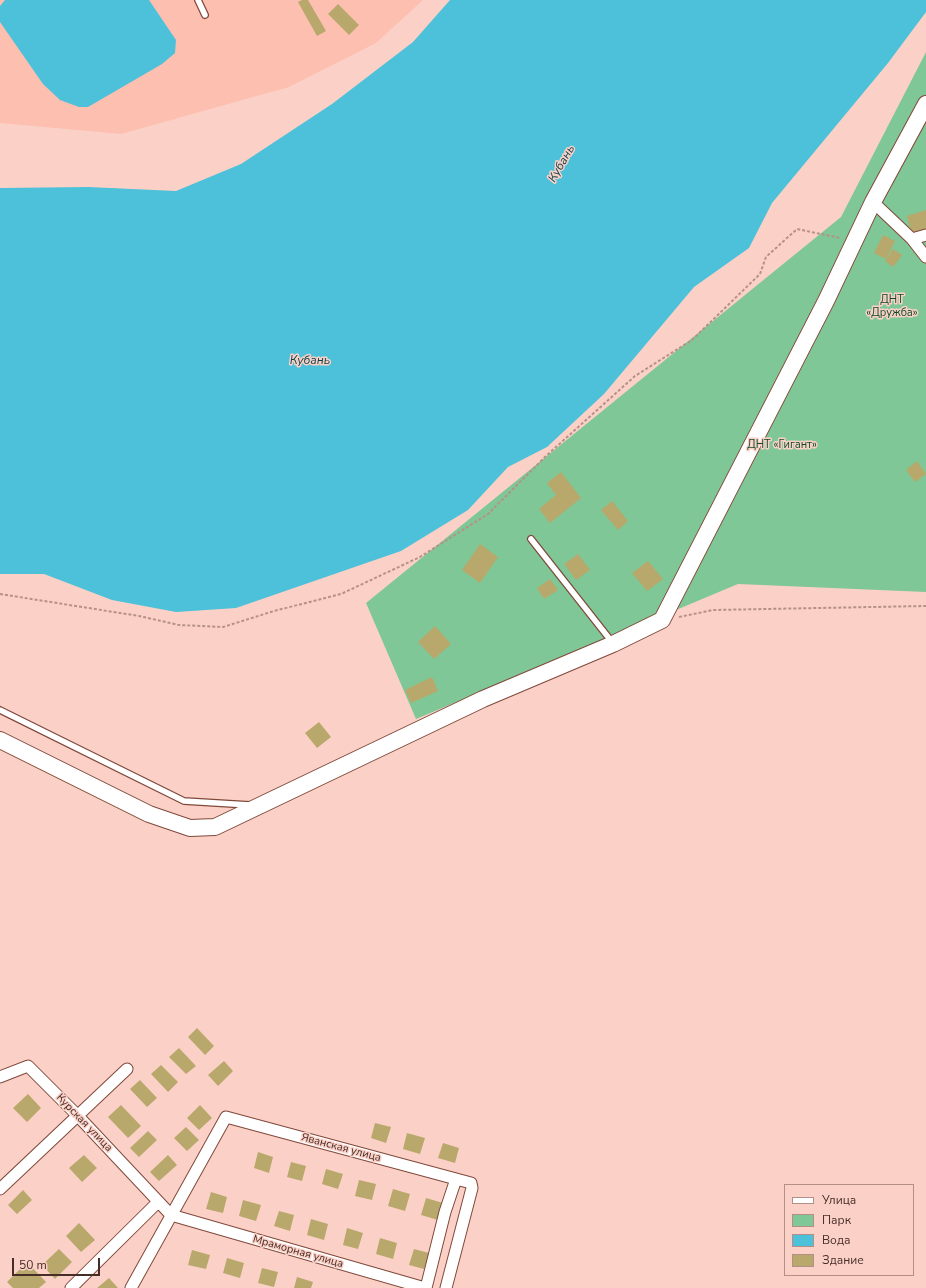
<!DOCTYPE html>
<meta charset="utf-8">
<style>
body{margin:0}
#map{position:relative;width:926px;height:1288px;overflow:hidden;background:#fbd1c7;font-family:"Nunito Sans",sans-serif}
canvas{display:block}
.legend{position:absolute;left:784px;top:1184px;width:130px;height:92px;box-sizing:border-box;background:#fbd1c7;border:1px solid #b38f87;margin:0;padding:5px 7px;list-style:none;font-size:12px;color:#472d27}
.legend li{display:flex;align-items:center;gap:8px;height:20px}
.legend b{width:20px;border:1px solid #b38f87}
.scale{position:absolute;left:12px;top:1258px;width:88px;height:18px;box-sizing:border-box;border:2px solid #472d27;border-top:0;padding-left:5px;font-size:12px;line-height:14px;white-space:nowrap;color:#472d27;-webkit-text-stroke:3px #fbd1c7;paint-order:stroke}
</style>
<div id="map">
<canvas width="926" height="1288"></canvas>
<ul class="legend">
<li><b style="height:5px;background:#fff"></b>Улица</li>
<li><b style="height:11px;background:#7fc796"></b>Парк</li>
<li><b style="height:11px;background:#4cc1d9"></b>Вода</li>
<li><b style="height:11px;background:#b9a86b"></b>Здание</li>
</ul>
<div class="scale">50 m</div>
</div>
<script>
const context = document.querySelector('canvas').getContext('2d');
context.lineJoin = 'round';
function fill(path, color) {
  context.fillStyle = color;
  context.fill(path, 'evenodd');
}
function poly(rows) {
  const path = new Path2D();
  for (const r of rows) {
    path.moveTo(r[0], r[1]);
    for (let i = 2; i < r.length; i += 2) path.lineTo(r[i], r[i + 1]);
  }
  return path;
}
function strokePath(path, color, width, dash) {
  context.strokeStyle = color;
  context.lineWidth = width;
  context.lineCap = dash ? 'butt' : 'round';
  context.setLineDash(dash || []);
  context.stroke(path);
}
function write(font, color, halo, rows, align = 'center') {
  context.font = font + ' "Nunito Sans",sans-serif';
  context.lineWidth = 3;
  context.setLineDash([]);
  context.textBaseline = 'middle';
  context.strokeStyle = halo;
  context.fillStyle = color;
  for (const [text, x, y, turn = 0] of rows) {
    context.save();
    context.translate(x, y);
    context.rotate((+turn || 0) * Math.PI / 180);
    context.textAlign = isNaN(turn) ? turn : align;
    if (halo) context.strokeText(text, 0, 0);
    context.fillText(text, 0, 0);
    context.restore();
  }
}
const built = poly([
 [0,0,423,0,376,43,289,87,121,134,0,123]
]);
const green = poly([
 [926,52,926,592,738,584,416,719,366,603,841,217]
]);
const water = poly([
 [5,0,149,0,176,40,175,53,162,64,88,107,79,107,60,100,43,84,0,22,0,6],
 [450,0,926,0,926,12,888,63,772,203,749,248,694,287,604,394,547,447,508,467,468,510,401,551,236,608,176,612,112,600,44,574,0,574,0,188,88,187,176,191,241,164,332,104,413,42]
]);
const building = poly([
 [302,0,308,0,326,31,317,36,298,2],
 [338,4,359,25,349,35,328,14],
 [926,210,926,232,912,236,907,216],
 [883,235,895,241,886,259,874,253],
 [893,249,902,255,893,267,885,261],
 [917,461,926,474,915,482,906,470],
 [561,472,581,498,550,523,539,509,556,495,547,483],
 [612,501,628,521,618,530,601,510],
 [480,544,498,557,480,583,462,570],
 [578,554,590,570,576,580,564,564],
 [648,561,663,579,647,591,632,573],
 [550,579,558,590,544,599,537,588],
 [435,626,451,644,434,659,418,642],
 [432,677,438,691,411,703,405,690],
 [319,722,331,737,317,748,305,733],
 [197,1028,214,1046,205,1055,188,1037],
 [179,1048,196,1066,186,1074,169,1057],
 [224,1061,233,1071,218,1086,208,1075],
 [161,1065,178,1082,168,1092,151,1074],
 [140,1080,157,1098,147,1107,130,1089],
 [28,1094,41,1108,27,1122,13,1108],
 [121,1105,141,1126,128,1138,108,1117],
 [200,1105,212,1118,199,1130,187,1118],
 [375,1123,391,1127,386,1143,371,1138],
 [186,1127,199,1140,187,1151,174,1138],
 [148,1131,157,1140,139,1157,130,1148],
 [407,1133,425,1138,420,1154,403,1149],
 [443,1143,459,1148,455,1163,438,1158],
 [258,1152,273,1157,269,1173,254,1168],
 [84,1155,97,1168,82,1182,69,1168],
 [168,1155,177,1165,159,1181,150,1172],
 [291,1162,306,1166,302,1181,287,1177],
 [326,1169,343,1174,338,1189,322,1184],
 [359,1180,376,1184,372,1200,355,1196],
 [393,1189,410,1194,405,1211,388,1206],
 [23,1190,32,1200,17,1214,8,1205],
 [211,1192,227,1197,223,1213,206,1209],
 [426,1198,443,1203,438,1220,421,1215],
 [243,1200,261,1205,256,1221,239,1216],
 [279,1211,294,1215,290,1231,274,1226],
 [311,1219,328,1224,324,1240,307,1235],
 [79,1223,95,1240,81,1252,66,1236],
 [347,1228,363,1233,358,1249,343,1245],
 [380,1238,397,1243,393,1259,376,1254],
 [59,1249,72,1262,55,1279,42,1265],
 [414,1249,429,1253,424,1269,409,1265],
 [192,1250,210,1255,206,1269,188,1265],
 [227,1258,244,1263,240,1278,223,1273],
 [27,1262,46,1282,39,1288,13,1288,7,1282],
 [262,1268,278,1272,274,1287,258,1283],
 [297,1277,313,1282,311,1288,294,1288],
 [109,1278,118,1288,97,1288]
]);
const path = poly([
 [0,594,139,616,179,625,223,627,274,611,341,594,420,557,488,514,546,456,635,376,692,340,760,274,766,257,797,229,840,238],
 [679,617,713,610,926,606]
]);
const lane = poly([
 [198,0,205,15],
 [531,539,612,642],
 [0,710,184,801,250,805]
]);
const street = poly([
 [873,202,912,239,926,257],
 [912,239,926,235],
 [0,1077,28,1066,77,1115,171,1215,425,1288],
 [0,1189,127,1069],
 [71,1288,158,1202],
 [131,1288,226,1117,471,1183,472,1188,446,1288],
 [426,1288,445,1212,456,1179]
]);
const secondary = poly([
 [0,740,149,814,190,828,215,827,483,699,613,644,662,620,826,301,873,202,926,104]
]);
const parkNames = [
 ["ДНТ",892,300],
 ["«Дружба»",892,313],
 ["ДНТ «Гигант»",782,445]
];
const streetNames = [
 ["Курская улица",84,1123,46],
 ["Яванская улица",341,1148,15],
 ["Мраморная улица",298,1252,16]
];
const waterNames = [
 ["Кубань",562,164,-60],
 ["Кубань",310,361]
];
fill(built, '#fdbfb0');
fill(green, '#7fc796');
fill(water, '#4cc1d9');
fill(building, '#b9a86b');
strokePath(lane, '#81483a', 8);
strokePath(street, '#81483a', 13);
strokePath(secondary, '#81483a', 18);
strokePath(path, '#b59189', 2, [3, 2]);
strokePath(lane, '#fff', 5.5);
strokePath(street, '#fff', 11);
strokePath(secondary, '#fff', 16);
write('11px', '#0e4a29', '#fbd1c7', parkNames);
write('11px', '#472d27', '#fbd1c7', streetNames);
write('italic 12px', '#0d424c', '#fbd1c7', waterNames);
</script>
